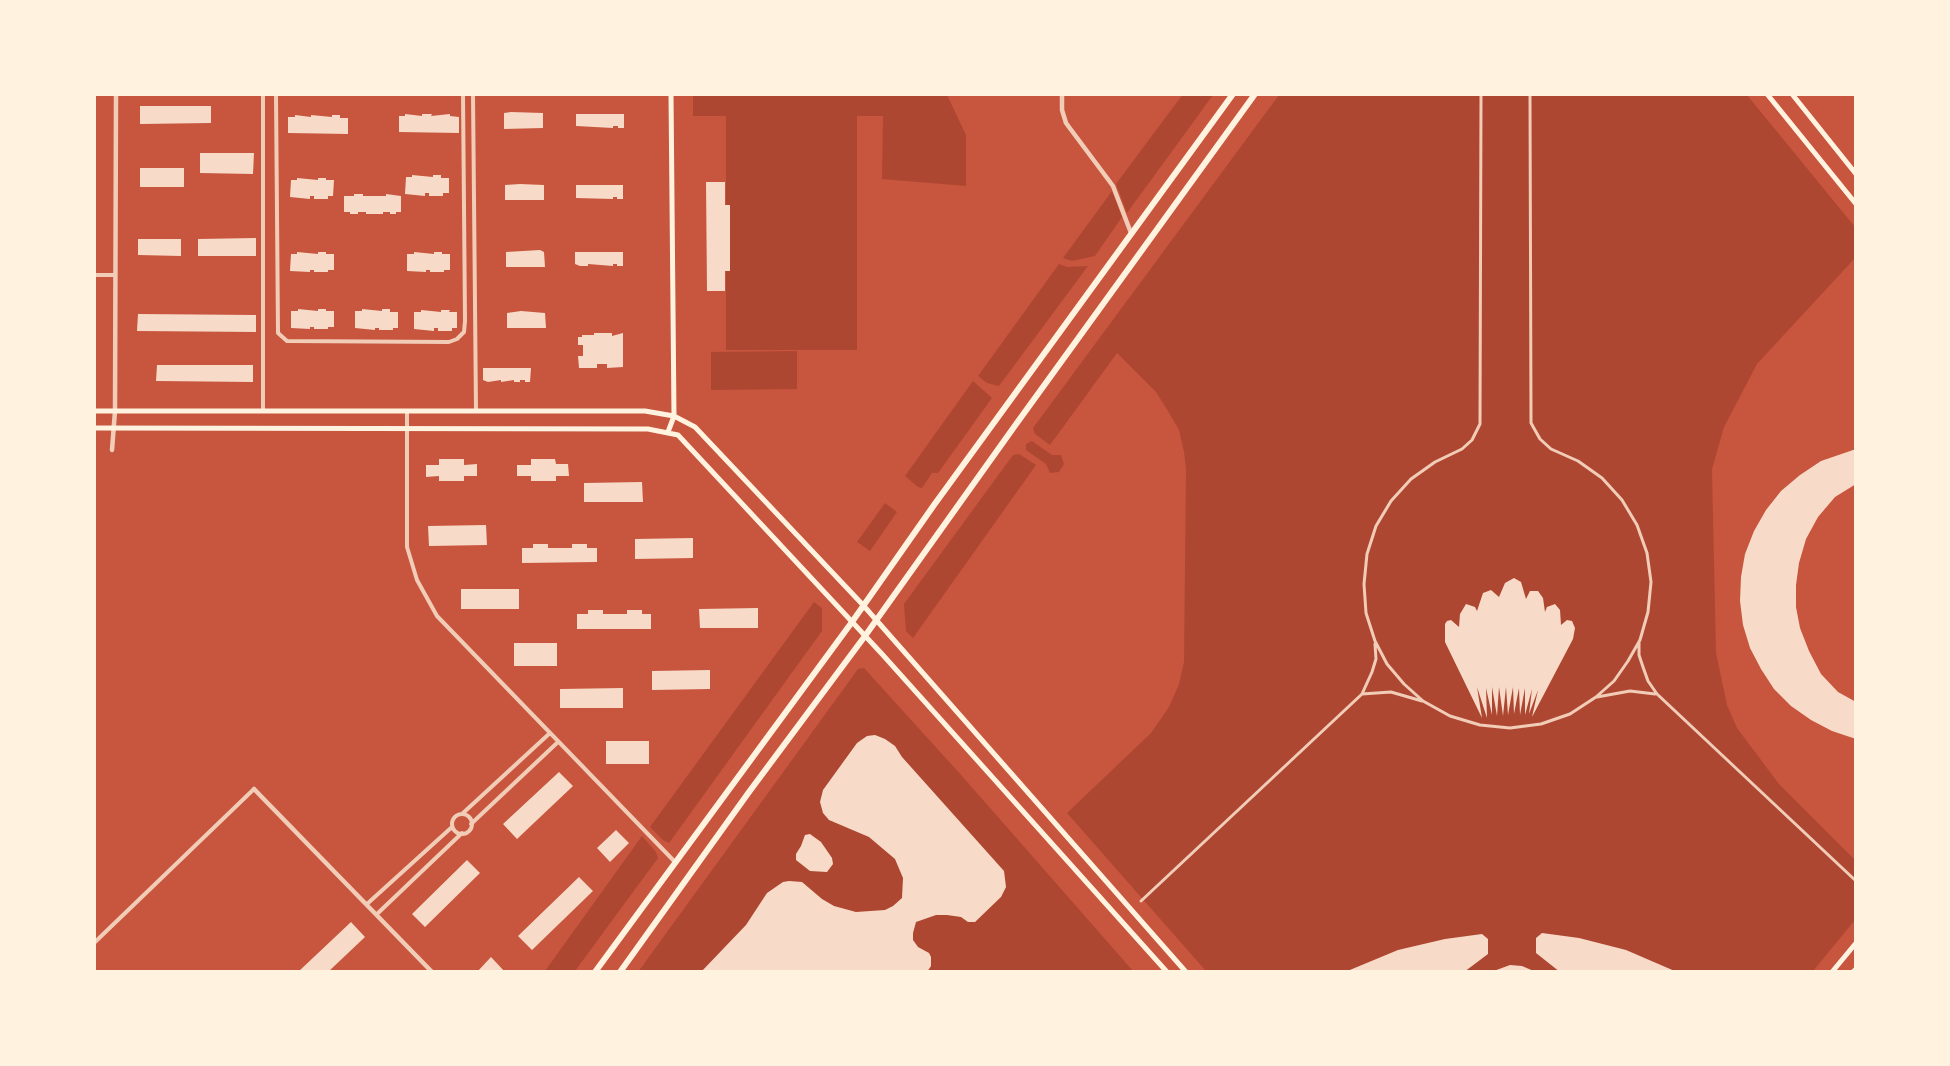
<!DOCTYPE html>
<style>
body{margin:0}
#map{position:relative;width:1950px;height:1066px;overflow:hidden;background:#c8553d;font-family:"PT Sans",sans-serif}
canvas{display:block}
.frame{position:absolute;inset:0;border:96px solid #fff3e0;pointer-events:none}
</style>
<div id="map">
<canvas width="1950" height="1066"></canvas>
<div class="frame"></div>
</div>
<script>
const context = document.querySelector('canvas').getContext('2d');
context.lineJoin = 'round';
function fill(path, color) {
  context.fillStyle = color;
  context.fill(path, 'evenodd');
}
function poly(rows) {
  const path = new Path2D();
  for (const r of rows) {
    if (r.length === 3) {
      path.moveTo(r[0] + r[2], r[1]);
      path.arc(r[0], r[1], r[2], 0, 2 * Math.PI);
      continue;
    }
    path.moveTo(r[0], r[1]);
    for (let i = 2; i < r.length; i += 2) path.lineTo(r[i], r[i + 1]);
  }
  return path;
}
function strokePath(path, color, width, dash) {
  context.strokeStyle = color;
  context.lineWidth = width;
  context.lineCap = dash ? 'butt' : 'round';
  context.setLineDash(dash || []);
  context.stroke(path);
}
const green = poly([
 [1183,94,1213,95,1127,213,1116,184],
 [693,95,947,95,966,135,966,186,882,179,883,116,857,116,857,350,726,350,726,116,693,116],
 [1279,95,1747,95,1855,227,1855,258,1757,364,1724,427,1712,469,1716,653,1727,705,1737,728,1779,784,1855,860,1855,920,1813,971,1206,971,1067,813,1151,733,1169,707,1179,684,1184,662,1186,469,1184,452,1179,430,1168,411,1156,392,1117,353,1050,445,1035,434,1033,428],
 [1112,191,1122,217,1095,256,1072,261,1063,258],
 [1059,264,1067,267,1088,266,999,386,987,383,978,376],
 [797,351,797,389,711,390,711,352],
 [973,381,992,398,938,473,932,473,922,488,918,487,905,476],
 [1032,441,1052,455,1061,455,1064,464,1059,472,1050,473,1046,464,1026,450,1026,444],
 [1019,454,1036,465,913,638,906,631,904,604,1013,455],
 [885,503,897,512,870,551,857,542],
 [814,602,822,608,822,631,669,843,663,840,650,827],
 [864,668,962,776,1133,971,638,972,858,669],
 [642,836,656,852,658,858,575,971,545,971]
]);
const building = poly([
 [140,106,211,106,211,123,140,124],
 [511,112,543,113,543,128,504,129,504,113],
 [405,114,422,116,422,114,432,114,431,116,450,114,450,116,459,117,459,133,399,132,399,116,405,116],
 [576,114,624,114,624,128,618,128,618,126,613,126,613,128,576,126],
 [295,115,311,117,311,115,332,117,332,115,340,115,340,118,348,118,348,134,288,133,288,117,295,117],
 [200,153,254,153,253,174,200,173],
 [140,168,184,168,184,187,140,187],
 [412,175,433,177,433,175,441,175,441,178,449,178,449,193,443,193,443,196,429,196,429,193,425,193,425,196,405,194,406,177,412,177],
 [297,178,318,180,318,178,326,178,326,180,334,180,333,196,328,196,328,199,314,199,314,196,310,196,310,199,290,197,291,180,297,180],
 [706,182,725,182,725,205,730,205,730,271,725,271,725,291,707,291],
 [520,184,544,185,544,200,505,200,505,185],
 [576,185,623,185,623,199,617,199,617,197,613,197,613,199,576,198],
 [354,194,363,194,363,196,386,196,386,194,401,196,401,212,396,212,396,214,390,214,390,212,383,212,383,214,366,214,366,212,358,212,358,214,350,214,350,212,344,212,344,196,354,196],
 [256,238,256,256,198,256,198,239],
 [138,239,181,239,181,256,138,255],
 [540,250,544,252,545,267,506,267,506,252],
 [297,252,318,254,318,252,326,252,326,254,334,254,334,270,328,270,328,272,314,272,314,270,310,270,310,272,290,271,291,254,297,254],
 [414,252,434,254,434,252,442,252,442,254,450,254,450,270,444,270,444,272,430,272,430,270,426,270,426,272,407,271,407,254,414,254],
 [575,252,623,252,623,266,617,266,617,264,613,264,613,266,588,264,588,266,580,266,575,264],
 [298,309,318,311,318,309,326,309,326,311,334,311,334,327,328,327,328,329,314,329,314,327,310,327,310,329,291,328,291,311,298,311],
 [362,309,382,311,382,309,390,309,390,312,398,312,398,328,393,328,393,330,379,330,379,328,375,328,375,330,355,328,355,311,362,311],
 [421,310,441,312,441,310,450,310,449,312,457,312,457,328,452,328,452,331,438,331,438,328,434,328,434,331,414,329,414,312,421,312],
 [521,311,545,313,546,328,507,328,507,313],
 [138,314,256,315,256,332,137,331],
 [594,333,612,333,612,336,623,333,623,367,607,368,607,364,597,364,597,368,579,368,578,356,583,356,583,345,578,345,578,337,582,337,582,335,594,335],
 [157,365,253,365,253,382,156,381],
 [483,368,531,368,530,382,525,382,525,380,520,380,520,382,514,382,514,380,501,382,501,380,488,382,483,380],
 [1856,449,1856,484,1835,497,1818,517,1806,539,1799,563,1796,585,1796,607,1800,628,1809,651,1821,674,1838,692,1856,702,1856,739,1832,731,1811,720,1791,706,1774,689,1761,669,1750,648,1743,625,1740,601,1741,577,1745,554,1754,531,1766,510,1781,491,1800,475,1821,461],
 [439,459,464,459,464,465,477,464,477,476,464,476,464,481,439,481,439,476,426,477,426,465,439,465],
 [531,459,555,459,556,464,568,464,569,476,556,476,556,481,531,481,531,476,517,476,517,465,531,465],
 [642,482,643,502,584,502,584,483],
 [486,525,487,545,429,546,428,526],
 [693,538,693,558,635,559,635,539],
 [533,544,548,544,548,548,572,548,572,544,587,544,587,548,597,548,597,562,522,563,522,548,533,548],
 [1514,578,1521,582,1526,599,1530,591,1538,591,1543,598,1545,612,1547,607,1555,604,1560,610,1561,625,1567,620,1572,621,1575,628,1573,639,1532,717,1538,690,1529,714,1532,689,1525,715,1525,688,1520,715,1519,688,1514,714,1513,687,1508,715,1506,687,1503,716,1499,687,1497,716,1492,687,1492,715,1486,688,1487,718,1477,687,1482,718,1445,642,1445,624,1447,621,1451,620,1459,627,1460,614,1466,604,1475,607,1477,611,1483,593,1491,590,1499,597,1505,583],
 [461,589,519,589,519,609,461,609],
 [758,608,758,628,700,628,699,609],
 [588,610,603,610,603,614,627,614,627,610,642,610,642,614,651,614,651,629,577,629,577,614,588,614],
 [514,643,557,643,557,666,514,666],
 [710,670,710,689,652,690,652,671],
 [623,688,623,708,560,708,560,689],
 [875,735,885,739,895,746,902,757,1004,871,1006,887,1001,897,975,922,968,922,961,917,947,915,936,915,916,922,913,933,913,940,918,947,929,953,931,957,931,966,927,972,701,972,746,925,767,893,783,882,789,881,802,882,822,899,834,906,856,912,885,910,893,906,902,898,903,878,895,859,869,837,829,820,823,813,820,802,823,790,857,743,867,736],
 [606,741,649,741,649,764,606,764],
 [559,772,573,786,517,839,503,824],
 [616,830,629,843,610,862,597,848],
 [810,834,821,842,832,858,833,864,827,872,810,871,796,860,796,854,801,846,805,835],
 [467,860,480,873,425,927,412,914],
 [579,877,593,891,532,950,518,936],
 [351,922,365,937,328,972,298,972],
 [1542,933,1579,938,1626,950,1677,972,1560,972,1536,953,1536,938],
 [1482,934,1488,939,1488,954,1464,972,1345,972,1398,950,1445,939],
 [491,957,505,972,477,972],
 [1510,965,1522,966,1536,972,1491,972]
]);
const pedestrian = poly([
 [1481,94,1480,424,1472,440,1462,449,1435,462,1411,479,1391,501,1376,526,1367,554,1364,584,1366,613,1375,641,1387,664,1404,684,1423,701,1450,716,1480,725,1510,728,1541,724,1570,714,1596,697,1614,681,1628,661,1640,640,1648,612,1651,582,1647,553,1637,525,1622,500,1602,478,1578,461,1551,449,1540,439,1531,423,1530,94],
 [1639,643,1639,655,1643,667,1648,681,1657,694,1856,881],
 [1362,694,1391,692,1422,701],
 [1597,697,1630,691,1655,694],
 [1141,901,1362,694,1372,672,1376,659,1375,644]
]);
const minor = poly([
 [263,94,263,411],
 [276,94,278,333,287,341,449,342,457,339,464,332,465,321,463,94],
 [473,94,476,410],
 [94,275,115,275],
 [407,411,407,547,417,580,437,616,675,862],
 [462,814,550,733],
 [462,824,10],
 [471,824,558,742],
 [367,904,452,827],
 [377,914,462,833],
 [94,943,254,789]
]);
const tertiary = poly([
 [1062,94,1062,110,1066,123,1113,186,1131,233],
 [112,450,115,411,116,94],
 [254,789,432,972]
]);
const secondary = poly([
 [1767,94,1856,204],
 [1792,94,1856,174],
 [94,411,645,411,674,416,695,427,863,605,1186,972],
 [94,428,648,429,678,435,882,654,1167,972],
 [668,432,674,416,671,94],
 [1832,972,1856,943],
 [1853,972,1856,969]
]);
const primary = poly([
 [595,972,852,622,934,505,1233,94],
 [620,972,749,792,865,636,1014,427,1255,94]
]);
fill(green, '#ae4732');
fill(building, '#f7dbc8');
strokePath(pedestrian, '#f1ccb7', 3);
strokePath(minor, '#f1ccb7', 4);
strokePath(tertiary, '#f1ccb7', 4.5);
strokePath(secondary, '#fff3e0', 5);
strokePath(primary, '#fff3e0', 6);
</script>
